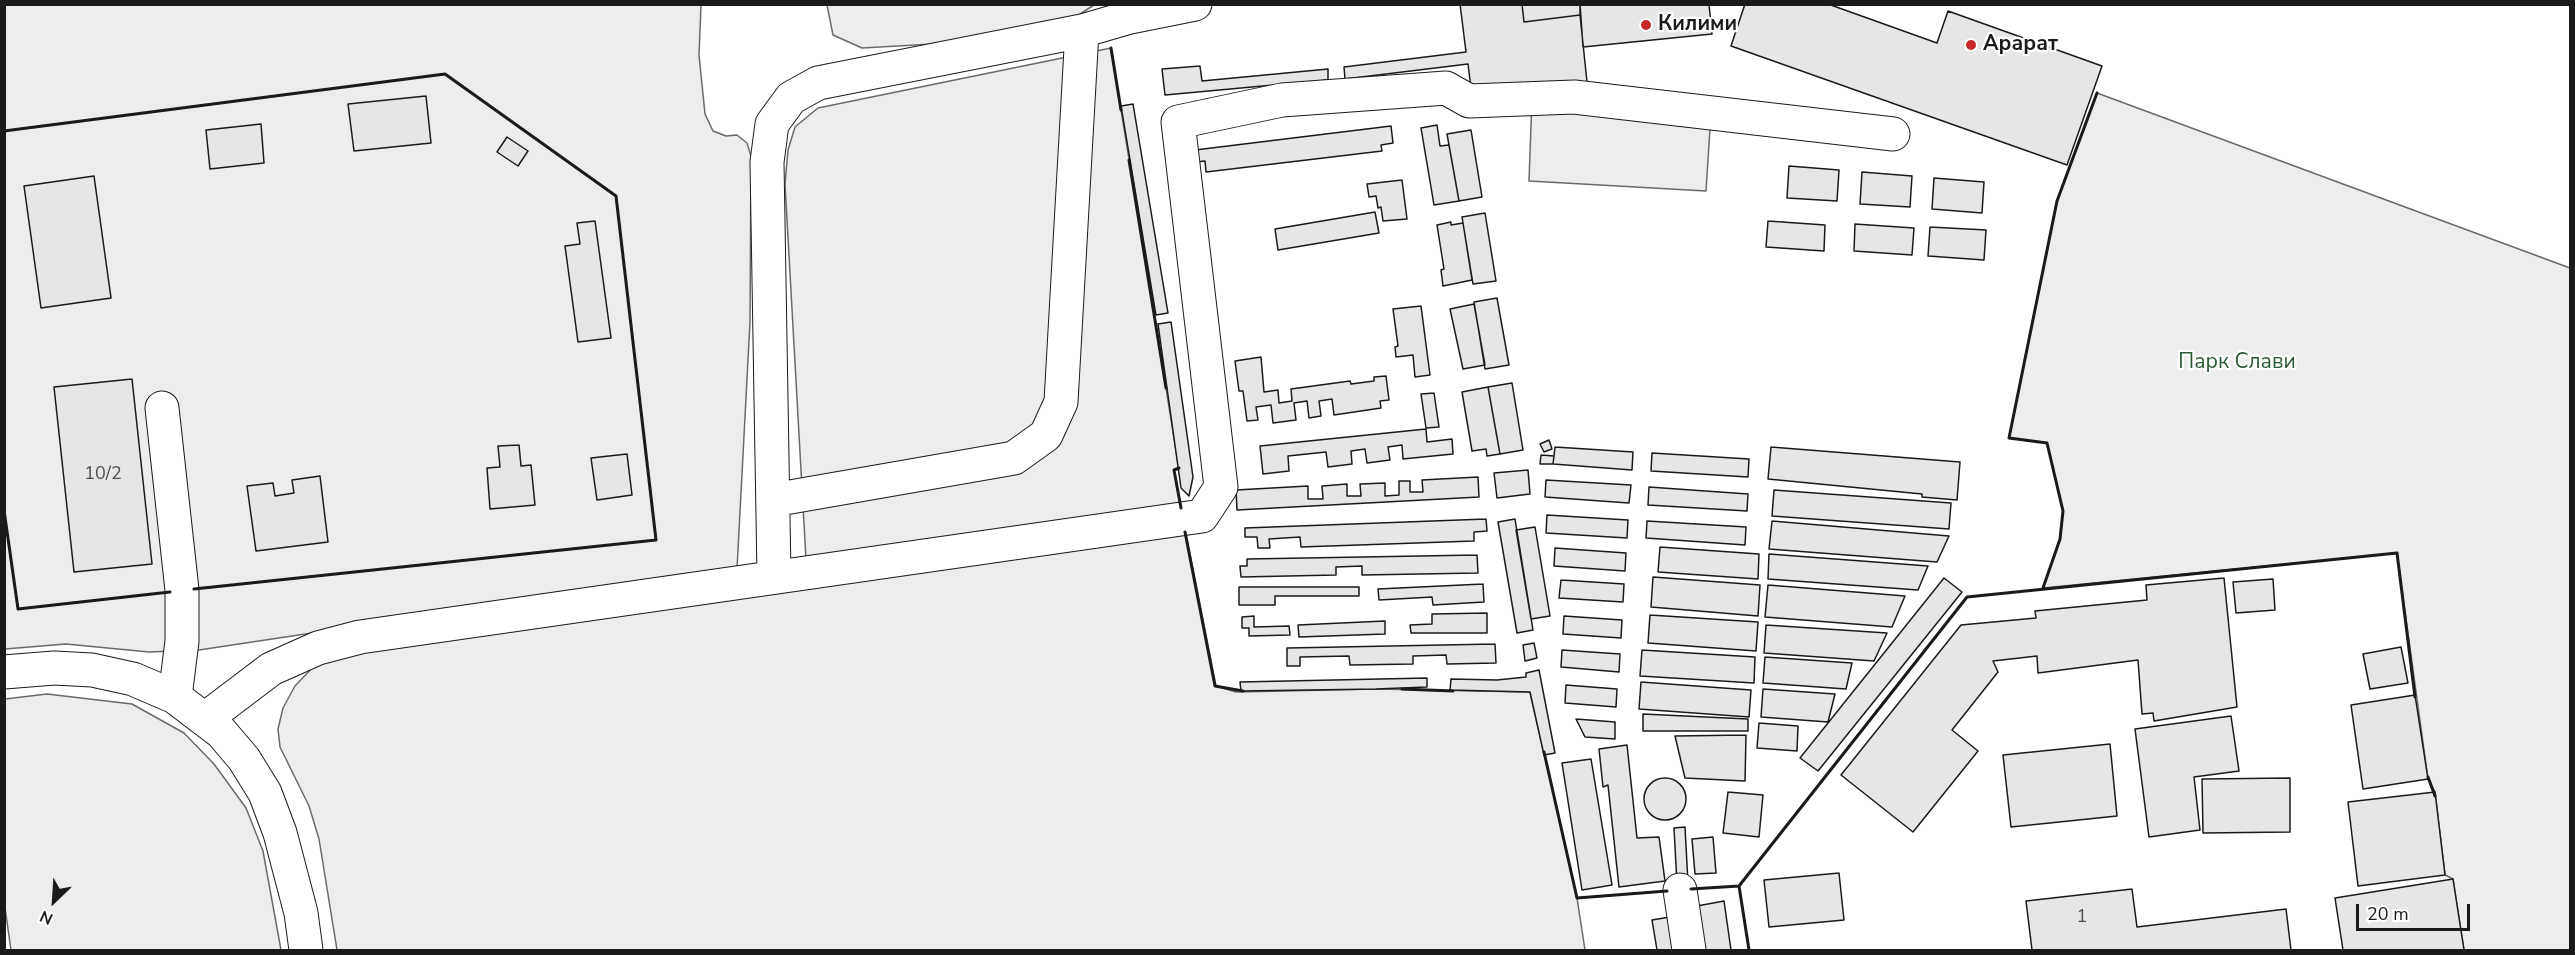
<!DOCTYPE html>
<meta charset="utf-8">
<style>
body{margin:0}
#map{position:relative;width:2575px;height:955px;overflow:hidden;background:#fff;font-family:"Nunito Sans",sans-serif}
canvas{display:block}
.frame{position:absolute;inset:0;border:6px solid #1a1a1a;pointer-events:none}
.north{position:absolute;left:24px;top:871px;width:60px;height:60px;-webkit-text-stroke:4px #fff;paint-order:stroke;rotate:205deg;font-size:16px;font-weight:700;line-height:24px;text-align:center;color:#1a1a1a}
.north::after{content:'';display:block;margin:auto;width:21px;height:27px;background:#1a1a1a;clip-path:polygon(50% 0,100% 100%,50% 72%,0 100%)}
.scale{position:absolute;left:2356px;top:904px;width:114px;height:27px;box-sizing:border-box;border:3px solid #1a1a1a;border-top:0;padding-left:8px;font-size:18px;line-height:21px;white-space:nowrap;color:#1a1a1a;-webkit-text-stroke:4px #fff;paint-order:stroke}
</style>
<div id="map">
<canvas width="2575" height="955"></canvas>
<div class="frame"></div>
<div class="north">N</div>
<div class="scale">20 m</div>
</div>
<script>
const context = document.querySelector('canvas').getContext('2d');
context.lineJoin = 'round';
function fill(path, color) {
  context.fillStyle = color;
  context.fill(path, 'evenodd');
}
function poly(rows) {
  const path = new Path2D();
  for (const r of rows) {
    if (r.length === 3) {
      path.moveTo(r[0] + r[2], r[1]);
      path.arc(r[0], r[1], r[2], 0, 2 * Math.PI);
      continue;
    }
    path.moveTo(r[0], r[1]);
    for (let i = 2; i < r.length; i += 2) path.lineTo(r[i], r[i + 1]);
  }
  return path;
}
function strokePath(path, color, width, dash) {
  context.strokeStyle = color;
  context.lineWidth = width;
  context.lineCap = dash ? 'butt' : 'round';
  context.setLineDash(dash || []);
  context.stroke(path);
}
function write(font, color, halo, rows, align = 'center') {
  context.font = font + ' "Nunito Sans",sans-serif';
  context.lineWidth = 4.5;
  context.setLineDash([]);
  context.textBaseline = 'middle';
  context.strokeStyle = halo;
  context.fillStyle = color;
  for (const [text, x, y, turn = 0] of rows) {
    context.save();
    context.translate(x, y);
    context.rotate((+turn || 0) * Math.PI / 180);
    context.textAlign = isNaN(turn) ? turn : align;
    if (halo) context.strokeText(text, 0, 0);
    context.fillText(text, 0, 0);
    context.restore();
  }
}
const built = poly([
 [5,5,701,5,699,55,705,114,713,131,726,136,737,135,747,143,751,156,750,322,737,569,199,650,149,652,66,644,5,649,5,5],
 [827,5,1094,5,1065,24,951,43,862,48,833,35,827,5],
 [1111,48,1179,469,1174,470,1180,505,806,560,785,184,788,150,795,127,818,108,1111,48],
 [2097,93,2570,268,2570,950,2464,950,2453,879,2445,875,2435,792,2428,779,2397,553,2043,588,2060,539,2063,510,2047,443,2009,438,2057,201,2097,93],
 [1532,98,1711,113,1706,191,1529,181,1532,98],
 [1186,534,1216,686,1236,692,1376,689,1530,692,1577,898,1585,950,337,950,319,839,309,806,280,747,278,729,283,708,295,686,313,667,332,656,1186,534],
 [47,694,132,704,184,733,214,764,246,808,263,851,281,950,11,950,4,901,5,699,47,694]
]);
const building = poly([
 [1460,4,1522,4,1524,22,1580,15,1587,82,1472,96,1468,64,1345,79,1344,67,1466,52,1460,4],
 [1522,4,1580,4,1580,15,1524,22,1522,4],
 [1580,4,1709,4,1712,34,1583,47,1580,4],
 [1745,4,1828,4,1937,43,1948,11,2102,66,2067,165,1731,46,1745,4],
 [1200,66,1202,81,1328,69,1328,80,1165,95,1162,69,1200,66],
 [426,96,431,143,354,151,348,104,426,96],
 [1133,104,1168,313,1156,315,1121,106,1133,104],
 [261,124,264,163,210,169,206,130,261,124],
 [1437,125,1440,146,1449,145,1459,201,1434,205,1421,128,1437,125],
 [1391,126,1393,143,1381,145,1382,151,1206,172,1205,161,1196,162,1195,150,1391,126],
 [1471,130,1482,197,1459,201,1447,134,1471,130],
 [507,137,528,151,518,166,497,152,507,137],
 [1789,166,1839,170,1837,201,1787,198,1789,166],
 [1862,172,1912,176,1910,207,1860,204,1862,172],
 [94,176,111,298,41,308,24,186,94,176],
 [1934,178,1984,182,1982,213,1932,209,1934,178],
 [1402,180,1407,219,1383,221,1381,207,1378,208,1376,196,1369,197,1367,184,1402,180],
 [1375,212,1379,233,1278,250,1275,229,1375,212],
 [1485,213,1496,281,1473,284,1462,217,1485,213],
 [595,221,611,338,578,342,565,246,580,244,577,223,595,221],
 [1768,221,1825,225,1824,251,1766,247,1768,221],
 [1451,222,1451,225,1463,223,1472,280,1443,286,1441,270,1444,269,1437,225,1451,222],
 [1855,224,1914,228,1912,255,1854,251,1855,224],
 [1930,227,1986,230,1984,260,1928,256,1930,227],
 [1497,298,1509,365,1485,369,1474,302,1497,298],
 [1474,304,1485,365,1463,369,1450,309,1474,304],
 [1421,306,1430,375,1415,377,1413,355,1396,357,1395,347,1398,346,1393,309,1421,306],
 [1171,322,1193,477,1189,496,1181,488,1158,324,1171,322],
 [1261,357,1264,392,1278,390,1279,403,1292,401,1291,389,1350,381,1351,384,1374,381,1374,377,1386,376,1389,400,1380,401,1381,408,1334,415,1332,399,1319,401,1321,416,1309,418,1307,401,1294,403,1296,420,1273,423,1271,405,1256,407,1258,420,1247,421,1243,391,1239,391,1235,361,1261,357],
 [132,379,152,564,74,572,54,387,132,379],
 [1512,383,1523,450,1500,454,1488,387,1512,383],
 [1488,387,1500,454,1487,456,1486,449,1472,451,1462,392,1488,387],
 [1434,393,1439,427,1426,428,1421,394,1434,393],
 [1426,429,1427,442,1452,439,1453,454,1403,459,1402,445,1388,447,1390,460,1367,463,1365,449,1351,451,1352,464,1328,467,1326,452,1288,456,1289,471,1263,474,1260,446,1426,429],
 [1549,440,1552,449,1544,452,1540,444,1549,440],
 [519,445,521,466,531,465,535,505,490,509,487,468,500,467,498,446,519,445],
 [1555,447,1633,452,1632,470,1553,464,1555,447],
 [1771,447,1960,462,1957,500,1922,497,1922,494,1768,479,1771,447],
 [1652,453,1749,459,1748,477,1651,471,1652,453],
 [627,454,632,495,597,500,591,458,627,454],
 [1541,455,1554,456,1553,464,1540,464,1541,455],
 [1528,470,1530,494,1497,498,1494,473,1528,470],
 [320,476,328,542,256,551,247,486,273,483,275,496,294,493,292,480,320,476],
 [1478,477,1479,497,1237,510,1236,490,1308,486,1308,499,1323,499,1322,486,1347,484,1347,496,1361,496,1360,484,1385,483,1385,496,1399,495,1399,481,1410,481,1410,492,1423,492,1422,480,1478,477],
 [1546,480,1631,485,1629,503,1545,497,1546,480],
 [1649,487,1748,494,1747,511,1648,505,1649,487],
 [1774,490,1951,503,1949,529,1772,516,1774,490],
 [1547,515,1628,520,1627,538,1546,533,1547,515],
 [1486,519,1487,531,1474,532,1474,541,1301,547,1300,537,1269,539,1270,548,1258,548,1257,537,1245,537,1245,528,1486,519],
 [1515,519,1533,630,1517,633,1498,522,1515,519],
 [1647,521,1746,527,1745,545,1646,538,1647,521],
 [1772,521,1949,536,1937,562,1769,549,1772,521],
 [1535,527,1550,616,1531,619,1516,530,1535,527],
 [1660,547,1759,554,1758,579,1658,572,1660,547],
 [1555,548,1626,553,1625,571,1554,566,1555,548],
 [1769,554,1928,566,1918,590,1768,579,1769,554],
 [1477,555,1478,573,1362,575,1362,566,1336,567,1336,575,1241,577,1240,566,1247,566,1247,559,1477,555],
 [1653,577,1760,585,1758,616,1651,607,1653,577],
 [1944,578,1962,592,1818,771,1800,758,1944,578],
 [2224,578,2237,707,2154,721,2153,713,2142,714,2138,660,2038,673,2037,656,1993,661,1998,672,1952,730,1978,751,1913,832,1841,775,1961,625,2036,618,2035,611,2147,600,2146,585,2224,578],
 [2273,579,2275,610,2236,613,2233,582,2273,579],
 [1561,580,1624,584,1623,602,1559,598,1561,580],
 [1483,584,1484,602,1433,605,1432,597,1379,600,1378,589,1483,584],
 [1768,585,1905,596,1892,627,1765,617,1768,585],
 [1239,587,1359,587,1359,596,1275,596,1275,605,1239,605,1239,587],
 [1487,613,1487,633,1411,633,1410,625,1432,624,1432,614,1487,613],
 [1650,615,1758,622,1756,651,1648,643,1650,615],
 [1254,616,1254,627,1289,626,1290,635,1249,636,1249,628,1242,628,1242,617,1254,616],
 [1564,616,1622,620,1621,638,1563,634,1564,616],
 [1385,621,1385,634,1299,637,1298,625,1385,621],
 [1766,625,1887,633,1874,661,1764,653,1766,625],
 [1534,643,1537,658,1525,661,1523,645,1534,643],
 [1495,644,1496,663,1447,664,1446,655,1413,656,1413,664,1350,665,1349,656,1300,657,1300,666,1287,666,1287,648,1495,644],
 [2401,647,2408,683,2370,689,2363,654,2401,647],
 [1562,650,1620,654,1619,672,1561,667,1562,650],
 [1642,650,1755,657,1754,683,1640,676,1642,650],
 [1765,657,1852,663,1846,689,1763,683,1765,657],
 [1539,670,1555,753,1544,755,1530,692,1450,690,1451,679,1497,680,1526,677,1526,673,1539,670],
 [1427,678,1427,687,1376,689,1241,691,1240,682,1427,678],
 [1641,682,1751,690,1749,717,1639,709,1641,682],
 [1566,685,1617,689,1616,707,1565,703,1566,685],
 [1763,689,1835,694,1828,722,1761,717,1763,689],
 [2415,695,2428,779,2363,789,2351,705,2415,695],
 [1643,714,1748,719,1748,731,1643,731,1643,714],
 [2231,716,2239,771,2194,777,2200,830,2149,837,2135,729,2231,716],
 [1576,719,1615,722,1615,739,1585,737,1576,719],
 [1759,723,1798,726,1797,751,1757,748,1759,723],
 [1746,735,1745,781,1685,778,1675,736,1746,735],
 [2110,744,2117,816,2011,827,2003,755,2110,744],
 [1627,745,1637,838,1659,837,1665,881,1619,887,1608,785,1603,787,1599,749,1627,745],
 [1591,759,1612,885,1582,890,1562,763,1591,759],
 [2290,778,2290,832,2203,833,2202,779,2290,778],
 [1665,799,21],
 [1728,792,1763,795,1759,837,1723,833,1728,792],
 [2435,792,2445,875,2358,886,2348,802,2435,792],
 [1685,827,1688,883,1677,884,1674,828,1685,827],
 [1713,837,1716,873,1695,874,1692,839,1713,837],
 [1839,873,1844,920,1769,927,1764,880,1839,873],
 [2453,879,2464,950,2343,950,2335,898,2453,879],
 [2132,889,2137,927,2286,909,2291,950,2032,950,2026,901,2132,889],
 [1724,901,1731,950,1693,950,1686,908,1724,901],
 [1676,916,1682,950,1657,950,1652,920,1676,916]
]);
const minor = poly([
 [162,408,182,590,182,641,175,697],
 [773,500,1014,458,1046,435,1061,402,1082,31],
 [774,576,767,162,772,124,791,98,818,83,1082,31,1130,17,1195,4],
 [4,672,54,668,92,670,133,679,175,697,221,732,244,759,265,793,280,833,301,913,306,950],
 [205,719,271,669,318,648,360,637,1202,516,1221,487,1178,122,1282,100,1446,88,1469,101,1574,97,1893,134],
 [1680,890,1689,950]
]);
const wall = poly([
 [1111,48,1121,110],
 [4,131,445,74,616,196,656,540,194,589],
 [1129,160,1166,388],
 [1179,468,1174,470,1181,508],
 [4,510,18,609,170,592],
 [1185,532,1215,686,1243,691],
 [2043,588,2060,539,2063,511,2047,443,2009,438,2057,201,2097,93],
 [1402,689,1453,691],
 [1544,752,1577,898,1667,891],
 [2428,777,2435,796],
 [1691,889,1739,886],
 [1749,950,1739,886,1967,597,2397,553,2415,697]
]);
const markers = [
 [1646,25,6,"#c62828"],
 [1971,45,6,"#c62828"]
];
const numberNames = [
 ["10/2",103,475],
 ["1",2082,918]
];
const poiNames = [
 ["Килими",1658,25],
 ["Арарат",1983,45]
];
const parkNames = [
 ["Парк Слави",2237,363]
];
fill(built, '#ededed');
strokePath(built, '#6a6a6a', 1.5);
fill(building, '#e6e6e6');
strokePath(building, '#1a1a1a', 1.5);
strokePath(minor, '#1a1a1a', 35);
strokePath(minor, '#fff', 33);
strokePath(wall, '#1a1a1a', 3);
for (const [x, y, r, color] of markers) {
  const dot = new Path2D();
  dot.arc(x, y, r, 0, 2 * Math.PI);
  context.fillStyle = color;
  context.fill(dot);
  strokePath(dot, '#fff', 2);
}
write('18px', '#4d4d4d', null, numberNames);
write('bold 21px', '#1a1a1a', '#fff', poiNames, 'left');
write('21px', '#2b5a34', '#fff', parkNames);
</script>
